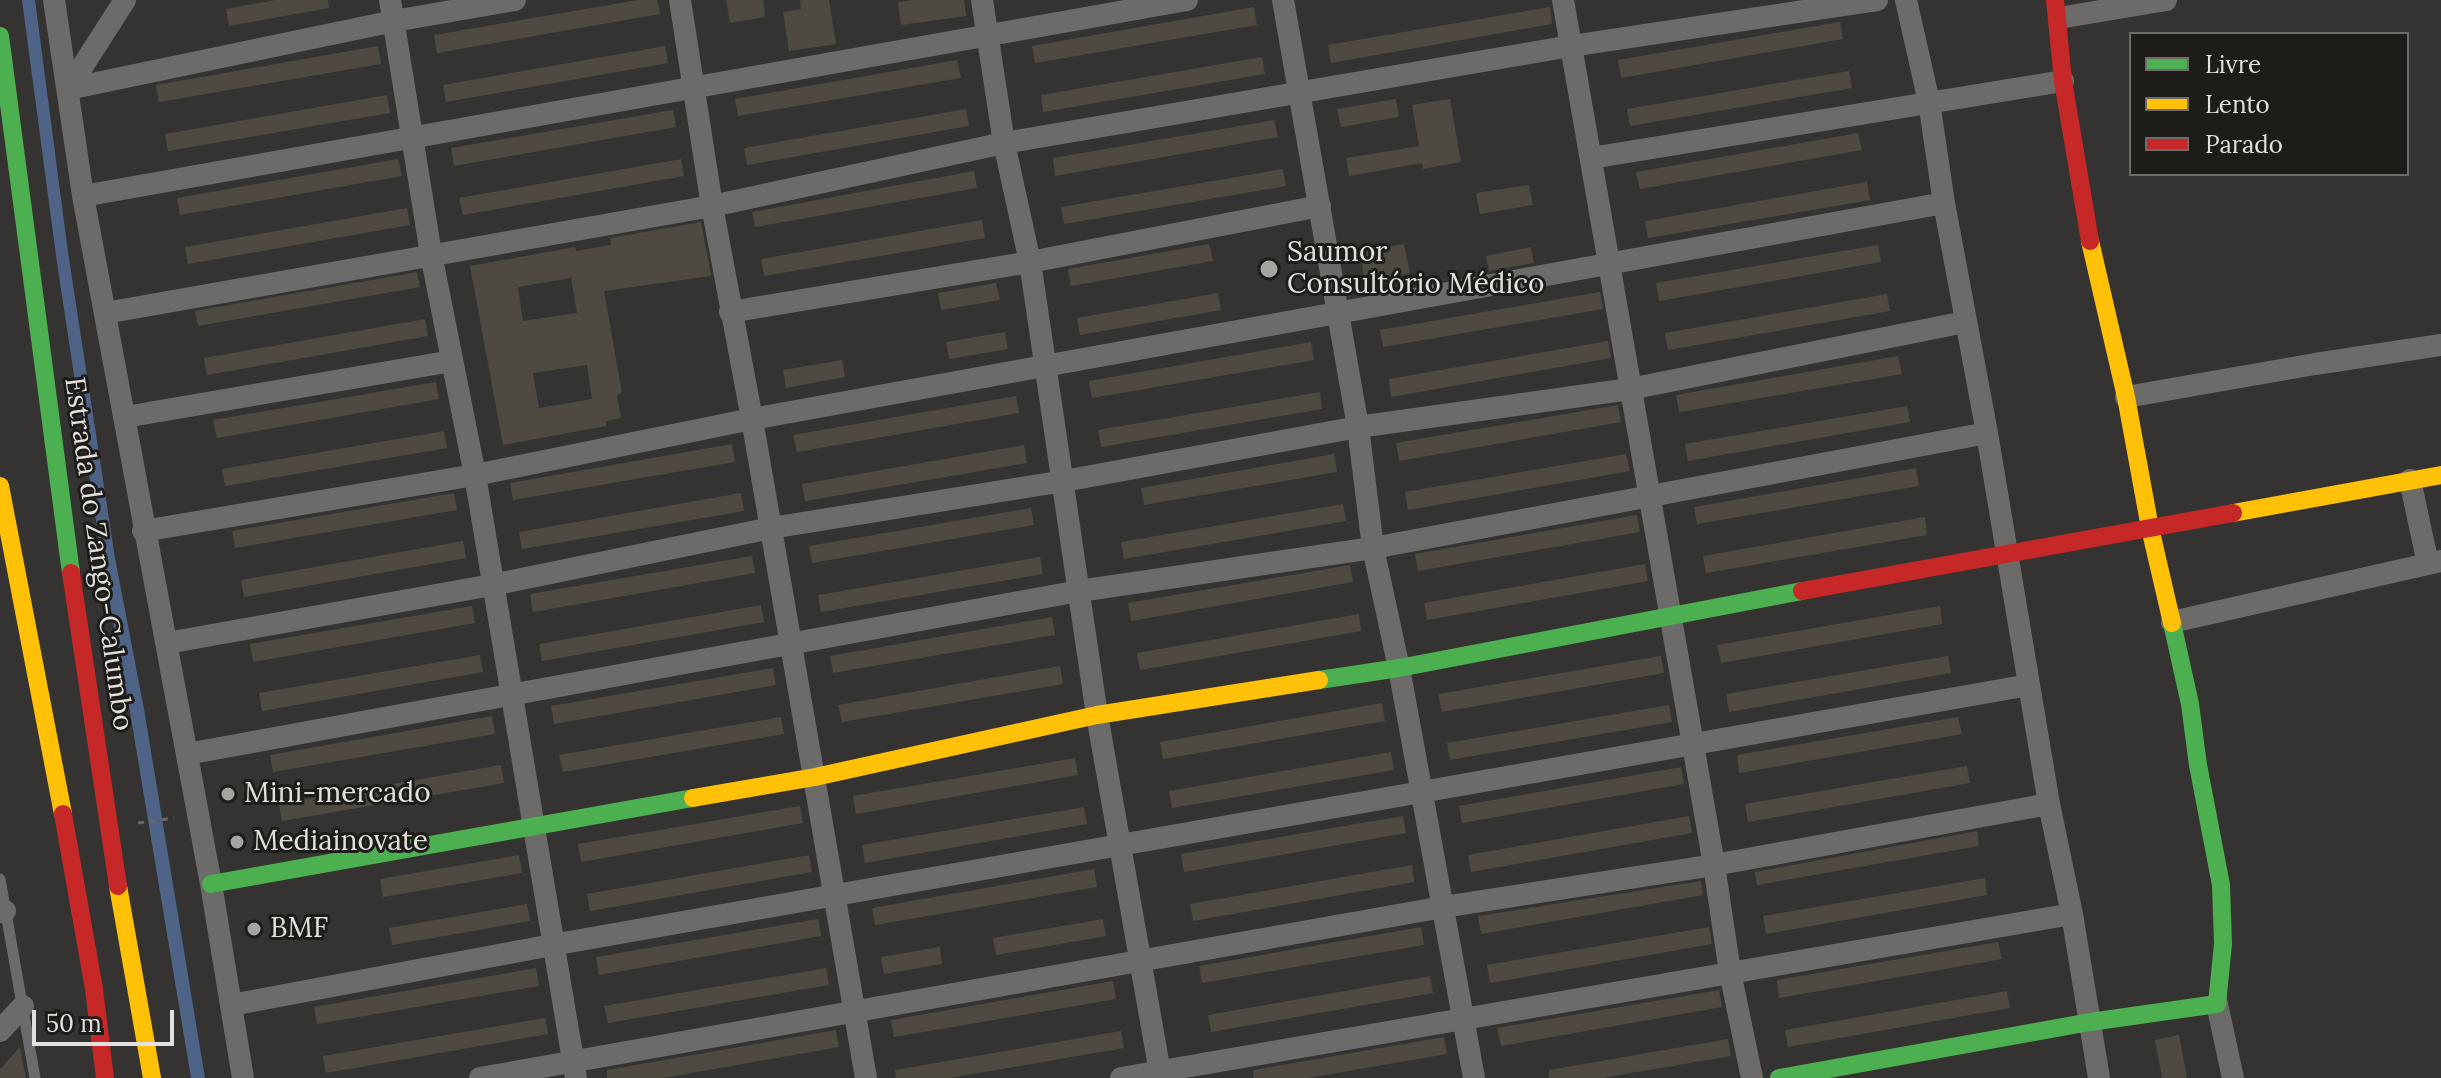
<!DOCTYPE html>
<meta charset="utf-8">
<style>
body{margin:0}
#map{position:relative;width:2441px;height:1078px;overflow:hidden;background:#353331;font-family:Lora,serif}
canvas{display:block}
.legend{position:absolute;left:2129px;top:32px;width:280px;height:144px;box-sizing:border-box;background:#1d1c19;border:2px solid #6c6b68;margin:0;padding:10px 14px;list-style:none;font-size:24px;color:#e3e1de}
.legend li{display:flex;align-items:center;gap:16px;height:40px}
.legend b{width:40px;border:2px solid #6c6b68}
.scale{position:absolute;left:32px;top:1010px;width:142px;height:36px;box-sizing:border-box;border:4px solid #e3e1de;border-top:0;padding-left:10px;font-size:24px;line-height:28px;white-space:nowrap;color:#e3e1de;-webkit-text-stroke:6px #1d1c19;paint-order:stroke}
</style>
<div id="map">
<canvas width="2441" height="1078"></canvas>
<ul class="legend">
<li><b style="height:10px;background:#4caf50"></b>Livre</li>
<li><b style="height:10px;background:#ffc107"></b>Lento</li>
<li><b style="height:10px;background:#c62828"></b>Parado</li>
</ul>
<div class="scale">50 m</div>
</div>
<script>
const context = document.querySelector('canvas').getContext('2d');
context.lineJoin = 'round';
function fill(path, color) {
  context.fillStyle = color;
  context.fill(path, 'evenodd');
}
function poly(rows) {
  const path = new Path2D();
  for (const r of rows) {
    path.moveTo(r[0], r[1]);
    for (let i = 2; i < r.length; i += 2) path.lineTo(r[i], r[i + 1]);
  }
  return path;
}
function strokePath(path, color, width, dash) {
  context.strokeStyle = color;
  context.lineWidth = width;
  context.lineCap = dash ? 'butt' : 'round';
  context.setLineDash(dash || []);
  context.stroke(path);
}
function write(font, color, halo, rows, align = 'center') {
  context.font = font + ' Lora,serif';
  context.lineWidth = 6;
  context.setLineDash([]);
  context.textBaseline = 'middle';
  context.strokeStyle = halo;
  context.fillStyle = color;
  for (const [text, x, y, turn = 0] of rows) {
    context.save();
    context.translate(x, y);
    context.rotate((+turn || 0) * Math.PI / 180);
    context.textAlign = isNaN(turn) ? turn : align;
    if (halo) context.strokeText(text, 0, 0);
    context.fillText(text, 0, 0);
    context.restore();
  }
}
const water = poly([
 [22,0,35,0,68,252,115,558,144,709,205,1078,191,1078,130,712,102,561,56,256]
]);
const building = poly([
 [275,0,328,0,329,8,229,26,226,9],
 [638,0,657,0,660,14,437,53,434,35],
 [726,0,763,0,765,17,730,23],
 [800,0,829,0,836,44,789,51,783,12,801,9],
 [914,0,964,0,966,16,901,25,898,2],
 [1254,7,1257,25,1035,63,1032,46],
 [1550,7,1552,24,1331,63,1328,45],
 [1840,22,1843,39,1621,78,1618,60],
 [378,46,381,64,159,102,156,85],
 [665,46,668,63,446,102,443,85],
 [1262,57,1265,74,1043,112,1041,95],
 [957,60,961,78,738,116,735,99],
 [1849,71,1852,88,1630,126,1627,109],
 [387,95,390,113,168,151,165,134],
 [1396,99,1399,117,1341,127,1337,109],
 [1450,99,1461,162,1423,169,1422,163,1349,176,1346,158,1419,146,1412,105],
 [966,109,969,126,747,165,744,148],
 [673,110,676,127,454,166,451,148],
 [1274,120,1278,137,1055,176,1053,158],
 [1858,133,1862,150,1640,189,1636,172],
 [398,159,402,176,180,215,177,198],
 [681,159,684,176,463,215,459,198],
 [1283,169,1286,186,1064,224,1061,207],
 [974,171,977,188,755,227,752,212],
 [1867,182,1870,200,1648,238,1645,221],
 [1529,185,1533,205,1480,214,1476,193],
 [407,208,410,225,188,264,185,247],
 [982,220,985,238,764,276,761,259],
 [701,222,711,276,604,291,622,393,617,395,621,418,606,421,606,426,503,445,470,266,575,247,576,251,611,245,610,238],
 [571,278,577,313,523,321,518,287],
 [587,365,592,399,539,408,533,373],
 [1209,244,1213,261,1071,286,1068,269],
 [1404,244,1410,273,1365,282,1360,253],
 [1878,245,1881,262,1659,301,1656,283],
 [1531,247,1534,263,1489,271,1486,256],
 [417,272,420,287,198,326,195,311],
 [996,283,1000,300,941,310,938,293],
 [1600,292,1603,309,1383,347,1380,330],
 [1218,293,1221,310,1080,335,1077,318],
 [1887,294,1890,311,1668,350,1665,333],
 [425,319,428,336,207,375,204,358],
 [1005,332,1008,349,949,359,946,342],
 [1608,341,1611,358,1391,397,1389,379],
 [1311,342,1314,360,1092,398,1089,381],
 [1898,356,1902,374,1679,412,1676,395],
 [842,360,845,377,786,388,783,370],
 [436,382,439,399,217,438,213,420],
 [1320,392,1322,409,1101,447,1098,430],
 [1016,396,1019,413,797,452,793,435],
 [1618,405,1621,422,1399,461,1396,443],
 [1907,406,1910,422,1688,461,1685,444],
 [444,431,447,448,225,486,222,469],
 [732,444,735,462,513,500,510,483],
 [1024,445,1027,463,805,501,802,484],
 [1334,454,1337,472,1144,505,1141,488],
 [1626,454,1630,471,1408,510,1405,492],
 [1916,468,1919,486,1697,524,1694,507],
 [454,493,457,510,235,548,232,531],
 [741,493,744,511,522,549,519,532],
 [1343,504,1346,521,1124,559,1121,542],
 [1031,508,1034,525,812,563,809,546],
 [1637,515,1640,532,1418,571,1415,554],
 [1925,517,1927,535,1706,573,1703,556],
 [463,541,466,558,244,597,241,580],
 [752,556,755,573,533,612,530,594],
 [1040,557,1043,574,821,612,818,595],
 [1645,564,1648,581,1427,620,1424,603],
 [1350,565,1353,582,1131,621,1128,603],
 [761,605,764,622,542,661,539,644],
 [472,606,475,623,253,662,250,644],
 [1940,606,1942,624,1721,663,1717,645],
 [1359,614,1361,631,1140,670,1137,653],
 [1052,617,1055,635,833,673,830,656],
 [480,655,483,672,262,711,259,693],
 [1661,656,1664,673,1442,712,1438,694],
 [1948,656,1951,673,1729,712,1726,694],
 [1060,666,1063,684,842,722,838,705],
 [773,668,776,685,554,724,551,706],
 [1382,703,1385,721,1163,759,1160,742],
 [1669,705,1672,722,1450,760,1447,743],
 [492,716,495,734,273,772,270,755],
 [781,717,784,734,563,772,559,755],
 [1958,717,1962,734,1739,773,1737,755],
 [1391,752,1394,770,1172,808,1169,791],
 [1075,758,1078,775,856,814,853,796],
 [501,765,504,783,282,821,279,804],
 [1967,766,1970,783,1748,822,1745,804],
 [1681,767,1684,784,1462,823,1459,806],
 [800,806,803,823,581,862,578,844],
 [1084,807,1087,824,865,863,862,845],
 [1403,816,1406,833,1184,872,1181,854],
 [1689,816,1692,833,1471,872,1468,855],
 [1977,831,1979,846,1757,885,1755,872],
 [519,855,522,873,383,897,380,879],
 [809,855,812,872,590,911,587,894],
 [1412,865,1414,882,1193,921,1190,904],
 [1094,869,1097,887,875,925,872,908],
 [1985,878,1987,895,1766,934,1763,916],
 [1701,881,1703,895,1481,934,1478,916],
 [527,904,530,921,392,945,389,928],
 [818,919,821,936,599,975,596,957],
 [1103,919,1106,936,996,955,993,938],
 [1421,927,1424,945,1202,983,1199,966],
 [1709,927,1712,944,1490,983,1487,965],
 [1998,942,2002,959,1779,998,1777,980],
 [940,947,942,964,884,974,881,957],
 [536,968,539,986,317,1024,314,1007],
 [826,968,829,985,608,1023,604,1006],
 [1430,976,1433,993,1211,1032,1208,1015],
 [1113,981,1116,999,894,1037,891,1020],
 [1719,990,1722,1007,1501,1046,1497,1028],
 [2007,991,2010,1008,1788,1047,1785,1030],
 [545,1018,548,1034,326,1073,323,1056],
 [836,1030,839,1047,663,1078,607,1078,607,1070],
 [1121,1031,1124,1048,950,1078,896,1078,895,1070],
 [2179,1035,2187,1078,2162,1078,2155,1040],
 [1444,1037,1447,1054,1308,1078,1254,1078,1253,1070],
 [1728,1039,1731,1056,1602,1078,1549,1078,1549,1070],
 [20,1047,26,1078,0,1078,0,1069]
]);
const path = poly([
 [138,823,174,818]
]);
const lane = poly([
 [0,879,35,1078]
]);
const street = poly([
 [54,0,83,196,211,884,243,1078],
 [390,0,431,254,475,475,576,1078],
 [680,0,712,206,752,419,866,1078],
 [982,0,1004,143,1030,262,1097,715,1161,1078],
 [1283,0,1358,427,1373,548,1399,668,1474,1078],
 [1563,0,1714,865,1730,972,1752,1078],
 [1906,0,1929,102,1944,203,1987,433,2049,804,2072,914,2099,1078],
 [2059,18,2166,0],
 [68,89,394,21,515,0],
 [68,89,125,0],
 [1591,158,2063,81],
 [83,196,1187,0],
 [730,312,1030,262,1320,206],
 [105,313,712,206,1004,143,1571,46,1877,0],
 [2126,397,2315,364,2441,345],
 [125,417,452,361],
 [2410,480,2428,564],
 [143,531,475,475,752,419,1944,203],
 [2172,622,2441,561],
 [167,643,492,585,771,528,1064,481,1358,427,1630,389,1965,322],
 [187,754,1079,591,1373,548,1987,433],
 [0,912,5,911],
 [2217,1004,2233,1078],
 [231,1005,552,945,2029,685],
 [0,1031,23,1006],
 [480,1078,1443,907,1714,865,2049,804],
 [1121,1078,2072,914]
]);
const fast = poly([
 [0,36,71,573],
 [1319,680,1399,668,1802,591],
 [211,884,693,798],
 [1779,1078,2090,1022,2217,1004,2223,944,2221,885,2198,765,2190,704,2172,623]
]);
const slow = poly([
 [2090,241,2126,397,2150,528,2172,623],
 [0,486,63,814],
 [2233,513,2441,475],
 [693,798,815,777,1097,715,1319,680],
 [118,886,152,1078]
]);
const jam = poly([
 [2055,0,2063,81,2090,241],
 [71,573,118,886],
 [1802,591,2233,513],
 [63,814,94,989,105,1078]
]);
const markers = [
 [1269,269,10,"#a6a4a1"],
 [228,794,8,"#a6a4a1"],
 [237,842,8,"#a6a4a1"],
 [254,929,8,"#a6a4a1"]
];
const poiNames = [
 ["Saumor",1287,253],
 ["Consultório Médico",1287,285],
 ["Mini-mercado",244,794],
 ["Mediainovate",253,842],
 ["BMF",270,929]
];
const streetNames = [
 ["Estrada do Zango-Calumbo",98,554,82]
];
fill(water, '#4e6385');
fill(building, '#4e4a41');
strokePath(path, '#6a6967', 3, [6, 6]);
strokePath(lane, '#6c6b6a', 11);
strokePath(street, '#6c6b6a', 22);
strokePath(fast, '#4caf50', 18);
strokePath(slow, '#ffc107', 18);
strokePath(jam, '#c62828', 18);
for (const [x, y, r, color] of markers) {
  const dot = new Path2D();
  dot.arc(x, y, r, 0, 2 * Math.PI);
  context.fillStyle = color;
  context.fill(dot);
  strokePath(dot, '#1d1c19', 3);
}
write('28px', '#e3e1de', '#1d1c19', poiNames, 'left');
write('28px', '#e3e1de', '#1d1c19', streetNames);
</script>
